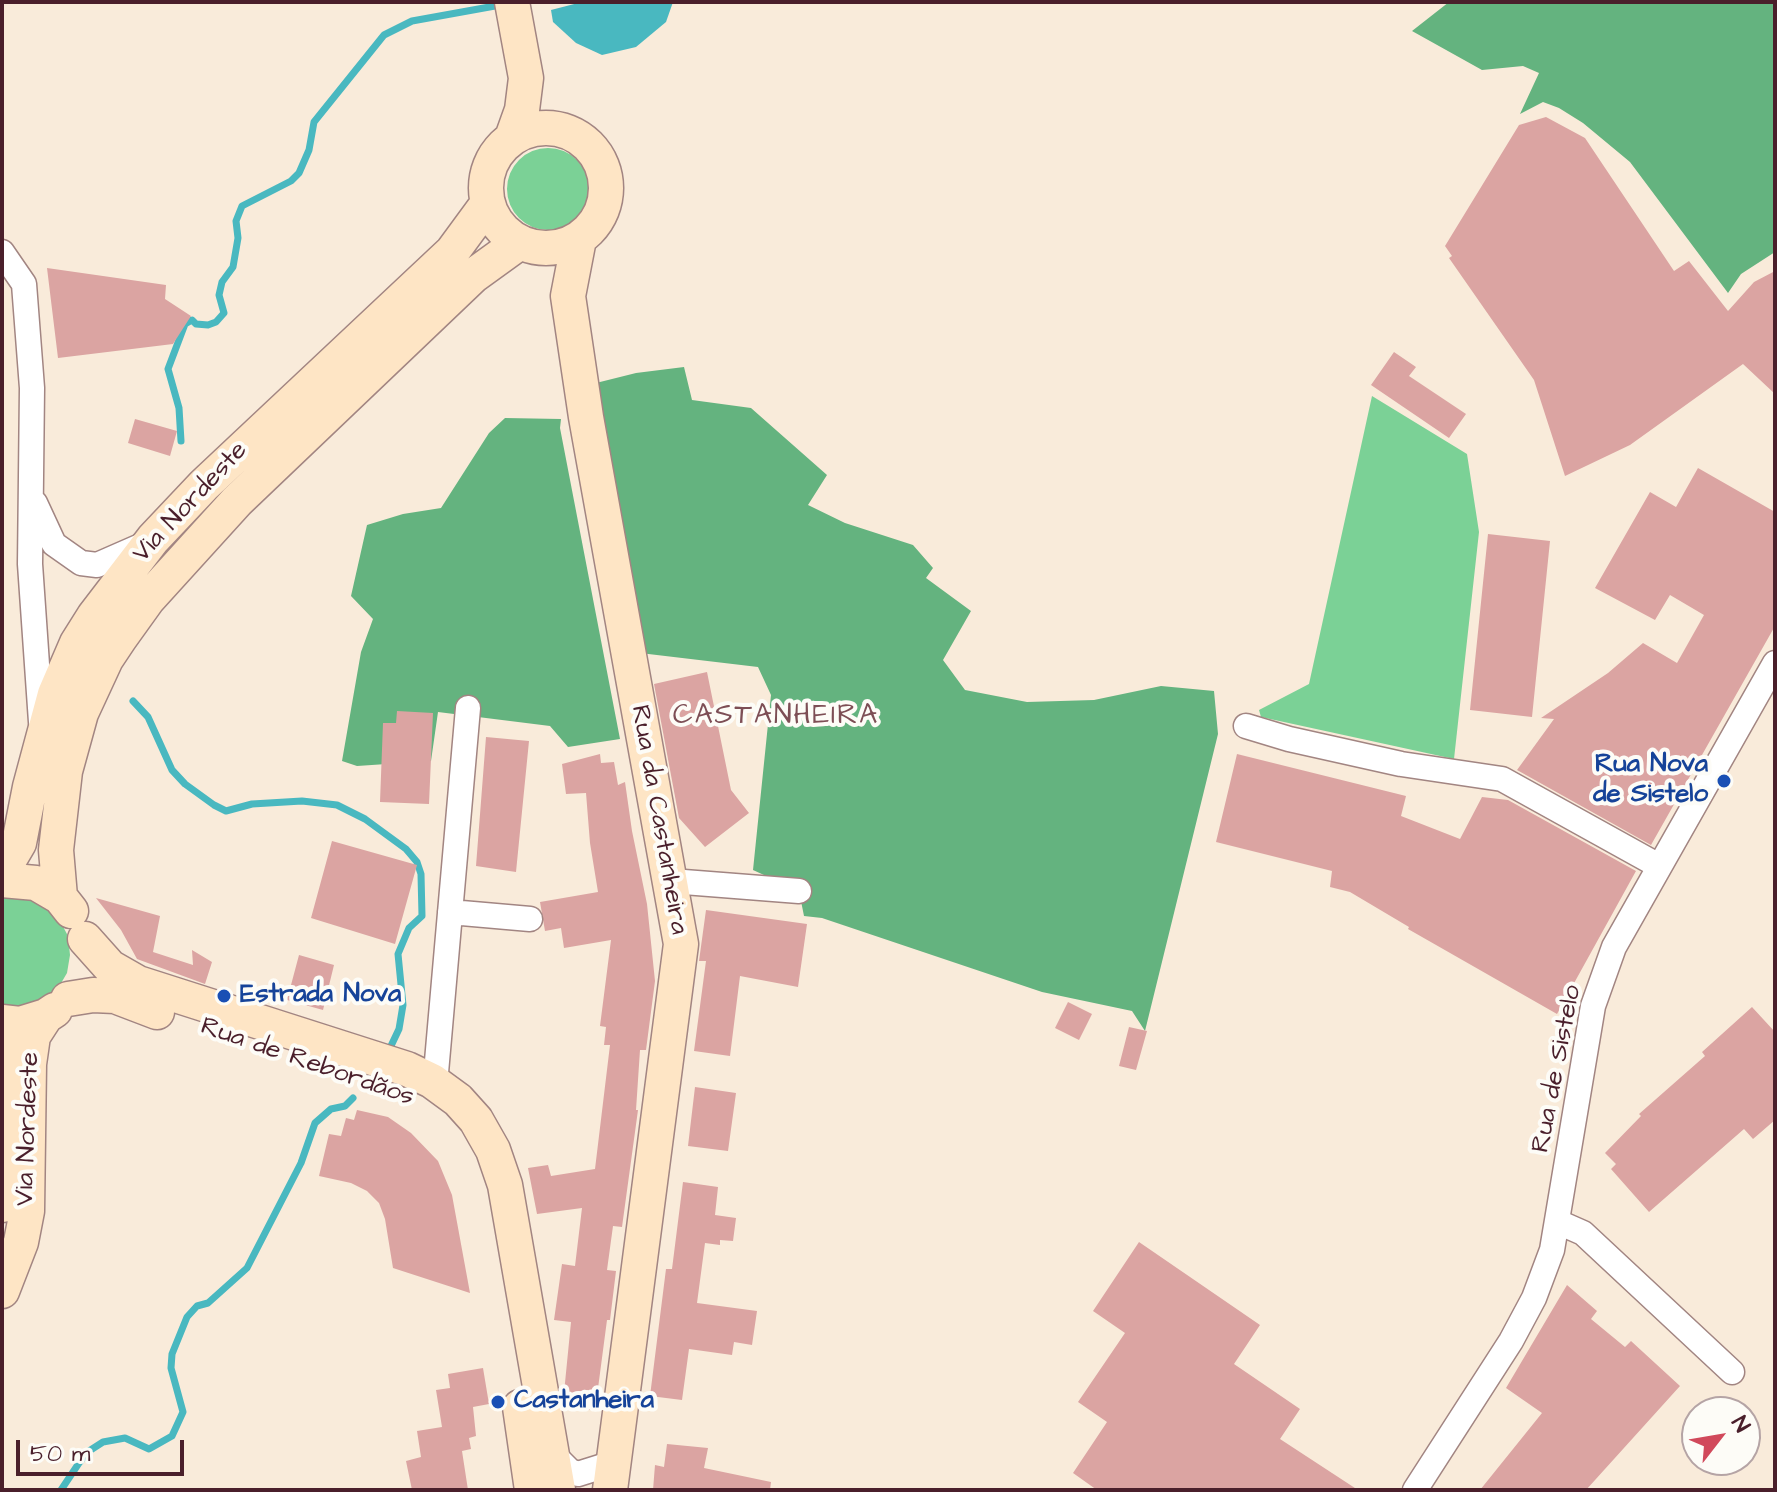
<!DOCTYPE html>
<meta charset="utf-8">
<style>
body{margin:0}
#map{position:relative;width:1777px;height:1492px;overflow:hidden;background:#f9ebda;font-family:"Architects Daughter",sans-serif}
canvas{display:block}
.frame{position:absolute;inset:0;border:4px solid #4a1f2b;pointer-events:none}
.north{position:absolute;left:1681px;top:1396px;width:80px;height:80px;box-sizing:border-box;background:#fdfcf7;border:2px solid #b5a4a5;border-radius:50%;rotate:59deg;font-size:22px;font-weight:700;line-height:32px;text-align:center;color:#4a1f2b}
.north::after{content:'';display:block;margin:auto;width:28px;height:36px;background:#d1495b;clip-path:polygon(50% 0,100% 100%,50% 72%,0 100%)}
.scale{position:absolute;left:16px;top:1440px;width:168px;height:36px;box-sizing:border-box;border:4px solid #4a1f2b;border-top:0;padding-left:10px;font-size:24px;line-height:28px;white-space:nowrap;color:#4a1f2b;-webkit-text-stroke:6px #fdfcf7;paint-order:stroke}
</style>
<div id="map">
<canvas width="1777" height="1492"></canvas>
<div class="frame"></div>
<div class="north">N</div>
<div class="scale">50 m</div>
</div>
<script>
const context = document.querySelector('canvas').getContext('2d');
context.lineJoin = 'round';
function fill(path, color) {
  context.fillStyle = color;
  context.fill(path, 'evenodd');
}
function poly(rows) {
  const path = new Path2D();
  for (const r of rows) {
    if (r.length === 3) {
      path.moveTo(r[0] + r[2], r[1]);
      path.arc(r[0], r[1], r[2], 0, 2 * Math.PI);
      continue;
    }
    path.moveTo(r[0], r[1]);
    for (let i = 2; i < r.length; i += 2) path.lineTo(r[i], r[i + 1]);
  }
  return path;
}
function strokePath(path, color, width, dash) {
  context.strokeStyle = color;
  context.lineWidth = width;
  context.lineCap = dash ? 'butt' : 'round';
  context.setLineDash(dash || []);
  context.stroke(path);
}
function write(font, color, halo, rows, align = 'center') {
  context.font = font + ' "Architects Daughter",sans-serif';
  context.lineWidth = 8;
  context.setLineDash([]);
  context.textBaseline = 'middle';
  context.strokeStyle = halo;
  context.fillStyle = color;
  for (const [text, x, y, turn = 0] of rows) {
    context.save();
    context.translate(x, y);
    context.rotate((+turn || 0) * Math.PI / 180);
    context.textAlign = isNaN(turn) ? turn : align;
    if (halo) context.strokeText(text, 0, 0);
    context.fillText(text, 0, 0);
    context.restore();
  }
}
const green = poly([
 [548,189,41],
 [1372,396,1467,454,1479,532,1454,759,1261,717,1259,710,1309,684],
 [2,897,28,898,45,905,59,919,68,936,70,955,67,973,57,990,43,1002,25,1010,2,1009]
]);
const forest = poly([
 [1449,2,1775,2,1775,252,1741,274,1728,293,1630,162,1583,123,1559,108,1543,102,1520,114,1539,73,1523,66,1482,70,1412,31],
 [684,367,692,400,751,408,827,475,808,505,845,523,913,545,933,568,926,578,971,611,943,660,965,690,1027,702,1094,700,1161,686,1214,691,1218,734,1145,1031,1132,1011,1042,992,822,918,804,916,799,891,753,870,771,695,758,667,640,653,596,383,636,373],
 [505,418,561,419,560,428,620,739,568,747,550,726,438,712,431,761,357,766,342,761,361,652,373,619,351,596,367,525,403,514,441,508,489,433]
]);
const water = poly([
 [582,2,673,2,666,22,636,47,602,55,576,43,553,22,551,10]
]);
const stream = poly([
 [181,441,179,408,168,369,185,324,192,320,196,324,208,325,216,322,224,313,219,295,222,282,233,267,238,238,236,221,242,206,291,181,299,173,309,150,314,122,384,35,412,21,495,6],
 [133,701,148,717,172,770,185,784,214,805,226,811,252,804,302,801,337,805,365,819,406,849,417,862,421,874,422,916,409,928,398,954,403,1005,399,1029,390,1048],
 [61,1490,79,1463,89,1451,103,1442,125,1438,149,1449,172,1436,183,1412,171,1368,172,1354,187,1317,197,1306,208,1303,247,1268,301,1163,315,1123,331,1109,345,1106,353,1098]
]);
const building = poly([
 [1546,117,1585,138,1674,271,1689,261,1728,311,1754,282,1775,271,1775,394,1743,364,1630,445,1565,476,1534,380,1449,258,1452,256,1445,246,1519,125],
 [47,268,166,285,165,299,191,316,173,344,58,358],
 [1394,352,1416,367,1409,376,1466,414,1449,438,1371,385],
 [135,419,177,431,170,456,128,443],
 [1698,468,1775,512,1775,626,1651,845,1517,770,1554,719,1541,718,1608,673,1643,643,1677,663,1704,615,1670,595,1655,620,1595,588,1650,492,1676,507],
 [1488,534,1550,541,1532,717,1470,710],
 [707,672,731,790,749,813,705,847,679,818,654,684],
 [397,711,433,713,429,804,380,802,383,723,396,723],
 [486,737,529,741,516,872,476,866],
 [600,754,601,763,614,762,618,785,625,782,632,831,647,904,655,981,646,1050,640,1050,636,1110,638,1110,622,1227,613,1226,607,1270,616,1271,610,1320,607,1320,595,1411,576,1407,575,1403,563,1403,571,1322,554,1320,562,1264,575,1266,582,1208,537,1214,528,1168,548,1165,551,1176,595,1169,610,1045,604,1045,606,1027,600,1026,611,940,564,948,561,928,545,931,540,902,598,892,590,843,586,793,566,794,562,764],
 [1237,754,1406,796,1401,816,1460,839,1482,797,1508,800,1636,871,1557,1014,1408,929,1409,927,1350,892,1330,887,1332,871,1216,842],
 [332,841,417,865,395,944,311,918],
 [96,898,160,916,153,952,193,965,192,950,212,962,205,984,137,959,121,930],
 [706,910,807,924,798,987,740,976,730,1056,694,1051,706,961,699,961],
 [299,955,334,965,323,1010,287,1000],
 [1068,1002,1092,1014,1079,1040,1055,1028],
 [1752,1007,1775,1032,1775,1120,1753,1139,1744,1129,1649,1212,1611,1169,1616,1164,1605,1153,1641,1116,1639,1114,1705,1056,1702,1052],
 [1129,1027,1147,1031,1136,1070,1119,1066],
 [695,1087,736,1093,728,1151,688,1146],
 [357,1110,388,1117,411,1133,438,1161,452,1195,470,1293,393,1268,385,1219,379,1203,367,1191,351,1183,319,1176,329,1134,341,1136,346,1118,354,1120],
 [683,1182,718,1187,715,1215,736,1218,733,1241,720,1240,720,1245,705,1243,697,1303,757,1311,752,1345,734,1342,732,1355,689,1349,682,1400,650,1396,666,1269,672,1269],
 [1139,1242,1260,1325,1234,1364,1300,1409,1280,1439,1358,1490,1097,1490,1073,1473,1107,1422,1078,1402,1125,1333,1093,1311],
 [1567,1285,1597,1311,1591,1319,1625,1347,1631,1341,1680,1386,1586,1490,1480,1490,1542,1413,1506,1388],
 [483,1368,489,1404,473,1407,476,1436,469,1438,471,1449,462,1451,468,1490,412,1490,406,1461,421,1457,417,1431,442,1427,436,1390,450,1388,448,1374],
 [667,1444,708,1448,704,1468,771,1482,770,1490,653,1490,655,1465,664,1467]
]);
const street = poly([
 [2,252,24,284,32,388,30,564,41,722],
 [35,503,54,544,81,563,97,565,145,544],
 [1246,726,1289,739,1401,764,1502,779,1659,866],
 [671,881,799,891],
 [450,912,530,919],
 [435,1084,468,708],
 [1558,1222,1583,1233,1732,1372],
 [551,1452,570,1471,578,1474,613,1463],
 [1415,1490,1511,1341,1534,1298,1552,1250,1593,1006,1614,947,1775,663]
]);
const secondary = poly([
 [512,2,526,78,522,110,512,138],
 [546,188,60],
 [579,239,568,296,586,417,681,944,610,1490],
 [2,872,19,843,30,787,55,694,77,643,94,616,153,539,204,485,452,252,488,203],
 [2,880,36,883,60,897,71,911],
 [60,897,56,850,65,771,81,713,106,659,120,638,148,599,237,501,473,276,520,242],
 [85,939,110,967,138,983,407,1069,432,1081,458,1100,476,1120,493,1150,505,1185,558,1490],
 [68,999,93,995,115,996,157,1012],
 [2,1022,20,1024,46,1016,55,1010],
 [2,1039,7,1063,2,1205],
 [2,1291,21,1242,27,1211,29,1064,33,1036,46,1016],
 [520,1407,532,1490]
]);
const markers = [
 [1724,781,8,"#1a4fb4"],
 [224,996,8,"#1a4fb4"],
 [498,1402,8,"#1a4fb4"]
];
const streetNames = [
 ["Via Nordeste",191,503,-47],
 ["Rua da Castanheira",658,820,80],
 ["Rua de Rebordãos",307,1063,19],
 ["Rua de Sistelo",1558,1069,-79],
 ["Via Nordeste",29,1129,-88]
];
const transitNames = [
 ["Rua Nova",1708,766,"right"],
 ["de Sistelo",1708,796,"right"],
 ["Estrada Nova",240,996],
 ["Castanheira",514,1402]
];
const neighbourhoodNames = [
 ["CASTANHEIRA",776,717]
];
fill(green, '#7bd196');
fill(forest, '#64b37f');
fill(water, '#49b8c0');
strokePath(stream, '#49b8c0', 7);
fill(building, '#dba4a2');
strokePath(street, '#a28582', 27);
strokePath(secondary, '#a28582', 37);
strokePath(street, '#fff', 24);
strokePath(secondary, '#fee5c5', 34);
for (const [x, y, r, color] of markers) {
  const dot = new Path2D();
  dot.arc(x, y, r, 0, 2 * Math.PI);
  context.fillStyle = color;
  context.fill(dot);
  strokePath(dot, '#fdfcf7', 3);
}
write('26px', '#4a1f2b', '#fdfcf7', streetNames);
write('bold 26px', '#164399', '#fdfcf7', transitNames, 'left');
context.letterSpacing = '2px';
write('28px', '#7d4e55', '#fdfcf7', neighbourhoodNames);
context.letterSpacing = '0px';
</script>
